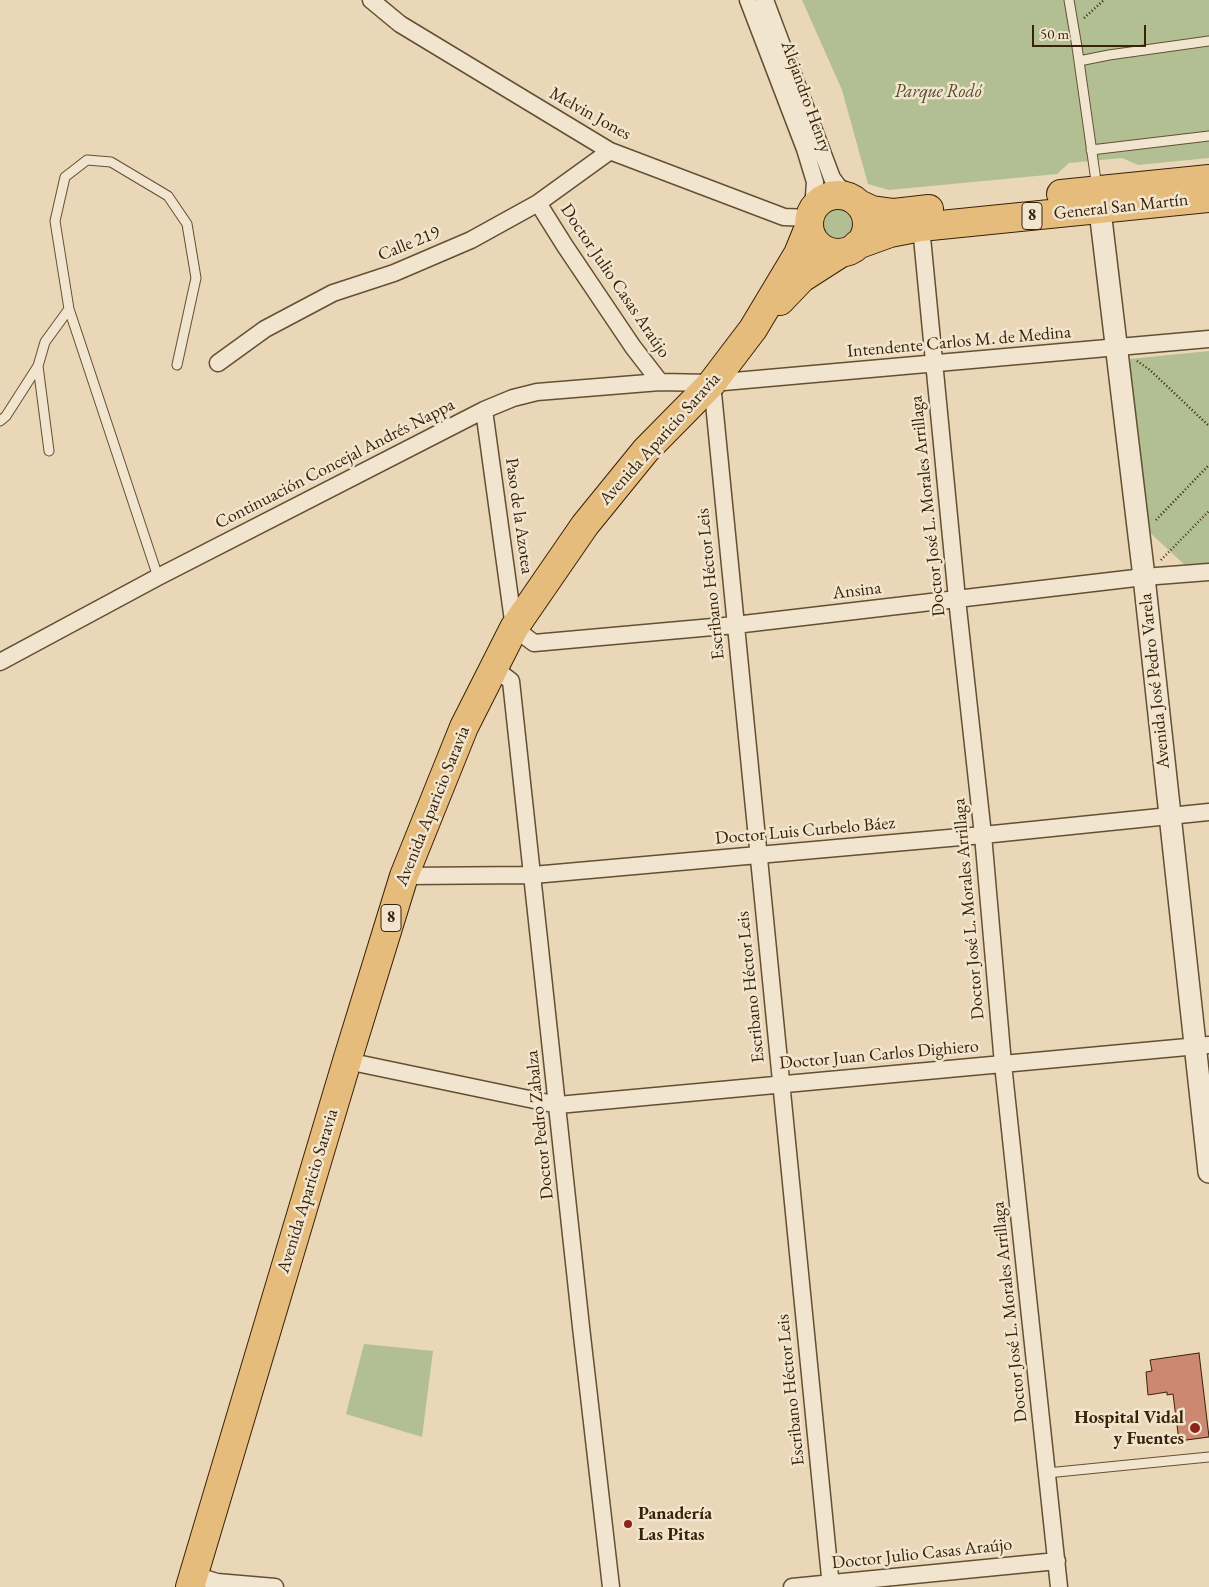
<!DOCTYPE html>
<meta charset="utf-8">
<style>
body{margin:0}
#map{position:relative;width:1209px;height:1587px;overflow:hidden;background:#ead7b7;font-family:"EB Garamond",serif}
canvas{display:block}
.scale{position:absolute;left:1032px;top:25px;width:114px;height:22px;box-sizing:border-box;border:2px solid #392206;border-top:0;padding-left:6px;font-size:15px;line-height:18px;white-space:nowrap;color:#392206;-webkit-text-stroke:4px #f1e5d0;paint-order:stroke}
</style>
<div id="map">
<canvas width="1209" height="1587"></canvas>
<div class="scale">50 m</div>
</div>
<script>
const context = document.querySelector('canvas').getContext('2d');
context.lineJoin = 'round';
function fill(path, color) {
  context.fillStyle = color;
  context.fill(path, 'evenodd');
}
function poly(rows) {
  const path = new Path2D();
  for (const r of rows) {
    if (r.length === 3) {
      path.moveTo(r[0] + r[2], r[1]);
      path.arc(r[0], r[1], r[2], 0, 2 * Math.PI);
      continue;
    }
    path.moveTo(r[0], r[1]);
    for (let i = 2; i < r.length; i += 2) path.lineTo(r[i], r[i + 1]);
  }
  return path;
}
function strokePath(path, color, width, dash) {
  context.strokeStyle = color;
  context.lineWidth = width;
  context.lineCap = dash ? 'butt' : 'round';
  context.setLineDash(dash || []);
  context.stroke(path);
}
function write(font, color, halo, rows, align = 'center') {
  context.font = font + ' "EB Garamond",serif';
  context.lineWidth = 5;
  context.setLineDash([]);
  context.textBaseline = 'middle';
  context.strokeStyle = halo;
  context.fillStyle = color;
  for (const [text, x, y, turn = 0] of rows) {
    context.save();
    context.translate(x, y);
    context.rotate((+turn || 0) * Math.PI / 180);
    context.textAlign = isNaN(turn) ? turn : align;
    if (halo) context.strokeText(text, 0, 0);
    context.fillText(text, 0, 0);
    context.restore();
  }
}
const green = poly([
 [802,0,1209,0,1209,158,1138,165,1122,158,1069,163,1057,174,889,190,868,184,842,90],
 [838,223,18],
 [1209,351,1209,564,1186,566,1147,530,1129,359],
 [364,1344,433,1351,422,1437,346,1414]
]);
const building = poly([
 [1199,1353,1209,1437,1179,1441,1173,1394,1167,1395,1167,1392,1148,1395,1146,1372,1152,1371,1150,1360,1199,1353]
]);
const path = poly([
 [1084,18,1104,0],
 [1137,361,1150,370,1209,426],
 [1156,520,1209,465],
 [1161,560,1209,511]
]);
const service = poly([
 [1069,0,1077,47,1097,188],
 [1079,61,1109,55,1209,41],
 [1091,150,1209,136],
 [0,421,6,416,38,366],
 [49,451,38,366,45,342,69,309],
 [158,577,69,309,55,221,65,177,87,160,111,162,168,196,187,224,196,278,177,365],
 [1047,1473,1209,1457]
]);
const minor = poly([
 [371,0,400,24,610,151,784,217,810,218],
 [748,0,805,149,815,182,813,210],
 [765,0,832,178,837,185,852,199],
 [538,203,565,246,633,347,660,382],
 [921,227,957,599,983,835,1003,1064,1059,1587],
 [218,363,265,329,333,293,394,273,471,240,538,203,610,151],
 [712,383,831,1587],
 [484,410,514,628,534,643,735,625,1144,577,1209,572],
 [0,662,158,577,484,410,513,398,537,392,660,382,712,383,1209,339],
 [494,668,511,681,581,1327,611,1587],
 [404,876,533,875,983,835,1209,812],
 [347,1061,558,1105,1209,1045],
 [194,1575,217,1582,275,1587],
 [792,1587,1057,1561]
]);
const tertiary = poly([
 [1098,194,1144,577,1209,1172]
]);
const trunk = poly([
 [1061,194,1209,179],
 [838,224,29],
 [859,204,872,210,894,213,929,209],
 [857,245,890,233,921,227,1209,198],
 [780,301,802,278,841,253],
 [190,1587,347,1061,404,876,464,727,514,628,585,525,646,450,712,383,753,329,798,254,809,227]
]);
const markers = [
 [1195,1428,6,"#8f2418"],
 [628,1524,5,"#8f2418"]
];
const shields = [
 [1032,216,20],
 [391,918,20]
];
const shieldNames = [
 ["8",1032,216],
 ["8",391,918]
];
const parkNames = [
 ["Parque Rodó",938,92]
];
const streetNames = [
 ["Alejandro Henry",806,97,70],
 ["Melvin Jones",590,114,29],
 ["General San Martín",1121,207,-6],
 ["Calle 219",409,244,-22],
 ["Doctor Julio Casas Araújo",615,281,56],
 ["Intendente Carlos M. de Medina",959,342,-5],
 ["Avenida Aparicio Saravia",660,439,-48],
 ["Continuación Concejal Andrés Nappa",335,464,-27],
 ["Doctor José L. Morales Arrillaga",928,506,-96],
 ["Paso de la Azotea",519,516,82],
 ["Escribano Héctor Leis",711,584,-96],
 ["Ansina",857,591,-7],
 ["Avenida José Pedro Varela",1155,681,-96],
 ["Avenida Aparicio Saravia",433,806,-68],
 ["Doctor Luis Curbelo Báez",805,831,-5],
 ["Doctor José L. Morales Arrillaga",969,909,-95],
 ["Escribano Héctor Leis",751,987,-96],
 ["Doctor Juan Carlos Dighiero",879,1055,-5],
 ["Doctor Pedro Zabalza",540,1125,-96],
 ["Avenida Aparicio Saravia",308,1191,-73],
 ["Doctor José L. Morales Arrillaga",1010,1312,-96],
 ["Escribano Héctor Leis",791,1390,-96],
 ["Doctor Julio Casas Araújo",922,1554,-6]
];
const poiNames = [
 ["Hospital Vidal",1184,1418],
 ["y Fuentes",1184,1439],
 ["Panadería",638,1514,"left"],
 ["Las Pitas",638,1535,"left"]
];
fill(green, '#b1bf93');
fill(building, '#cc8871');
strokePath(building, '#392206', 1);
strokePath(service, '#654f32', 11);
strokePath(minor, '#654f32', 19);
strokePath(tertiary, '#654f32', 24);
strokePath(trunk, '#392206', 30);
strokePath(path, '#392206', 2.5, [1, 2.5]);
strokePath(service, '#f1e5d0', 9);
strokePath(minor, '#f1e5d0', 16);
strokePath(tertiary, '#f1e5d0', 21);
strokePath(trunk, '#e5bc7c', 28);
for (const [x, y, r, color] of markers) {
  const dot = new Path2D();
  dot.arc(x, y, r, 0, 2 * Math.PI);
  context.fillStyle = color;
  context.fill(dot);
  strokePath(dot, '#f1e5d0', 2);
}
for (const [x, y, w] of shields) {
  const box = new Path2D();
  box.roundRect(x - w / 2, y - 13.5, w, 27, 4);
  context.fillStyle = '#f1e5d0';
  context.fill(box);
  strokePath(box, '#392206', 1);
}
write('bold 16px', '#392206', null, shieldNames);
write('italic 18px', '#574929', '#f1e5d0', parkNames);
write('18px', '#392206', '#f1e5d0', streetNames);
write('bold 18px', '#392206', '#f1e5d0', poiNames, 'right');
</script>
